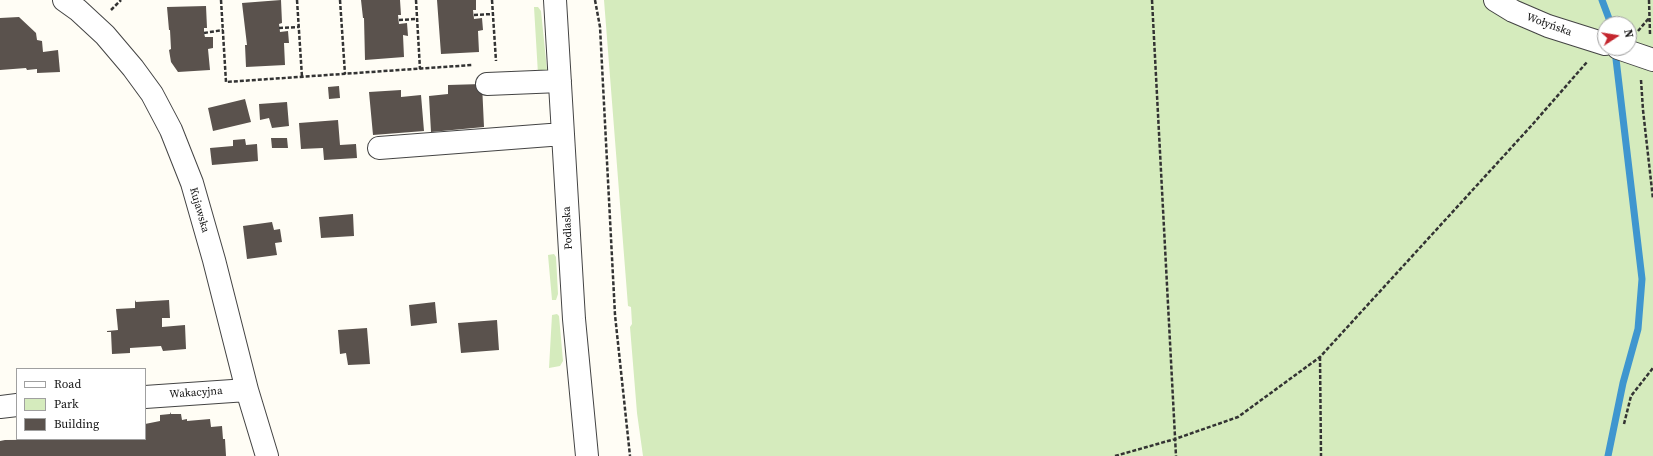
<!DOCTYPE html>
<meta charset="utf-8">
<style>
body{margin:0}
#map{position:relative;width:1653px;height:456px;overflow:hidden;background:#fffdf5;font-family:"Source Serif 4",serif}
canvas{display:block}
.legend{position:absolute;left:16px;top:368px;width:130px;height:72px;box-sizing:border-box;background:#fff;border:1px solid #a0a0a0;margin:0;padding:5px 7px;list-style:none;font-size:12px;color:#111}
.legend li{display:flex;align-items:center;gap:8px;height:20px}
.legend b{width:20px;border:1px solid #a0a0a0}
.north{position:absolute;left:1597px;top:16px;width:40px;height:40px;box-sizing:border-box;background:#fff;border:1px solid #a0a0a0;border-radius:50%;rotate:78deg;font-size:11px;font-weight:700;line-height:16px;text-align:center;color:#111}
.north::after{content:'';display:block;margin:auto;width:14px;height:18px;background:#c4262e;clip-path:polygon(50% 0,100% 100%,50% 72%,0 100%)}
</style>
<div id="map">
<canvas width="1653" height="456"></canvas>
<ul class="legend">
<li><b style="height:5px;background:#fff"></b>Road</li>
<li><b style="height:11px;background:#d5ebbd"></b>Park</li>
<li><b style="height:11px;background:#5a524d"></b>Building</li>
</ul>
<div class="north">N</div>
</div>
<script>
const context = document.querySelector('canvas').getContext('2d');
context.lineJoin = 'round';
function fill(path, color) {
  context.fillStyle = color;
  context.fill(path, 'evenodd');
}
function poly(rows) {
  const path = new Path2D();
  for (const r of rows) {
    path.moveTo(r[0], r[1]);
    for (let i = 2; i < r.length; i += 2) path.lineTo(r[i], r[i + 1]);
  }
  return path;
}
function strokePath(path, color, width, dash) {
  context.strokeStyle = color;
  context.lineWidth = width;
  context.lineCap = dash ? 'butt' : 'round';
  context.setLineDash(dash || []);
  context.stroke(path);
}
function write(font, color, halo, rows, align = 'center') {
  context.font = font + ' "Source Serif 4",serif';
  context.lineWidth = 4;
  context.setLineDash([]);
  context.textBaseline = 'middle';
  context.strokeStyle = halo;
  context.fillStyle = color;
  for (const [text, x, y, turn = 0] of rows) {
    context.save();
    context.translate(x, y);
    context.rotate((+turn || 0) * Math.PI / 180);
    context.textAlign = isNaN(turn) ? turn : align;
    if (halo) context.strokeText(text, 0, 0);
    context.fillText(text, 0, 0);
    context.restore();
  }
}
const green = poly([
 [604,0,1653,0,1653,456,643,456,637,413,630,327,632,324,631,307,628,306],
 [1605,24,1629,24,1629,48,1605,48],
 [534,7,538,7,541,11,547,70,544,74,538,74],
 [554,254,556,257,558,294,556,300,552,300,548,255],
 [557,314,559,316,563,361,560,366,549,368,552,315]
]);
const stream = poly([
 [1602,0,1611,24],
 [1608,456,1623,383,1638,329,1642,279,1616,59]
]);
const building = poly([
 [281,0,282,23,279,24,280,32,288,31,289,43,284,43,285,65,246,67,245,45,247,45,242,3],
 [361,0,400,0,401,15,398,15,399,24,407,23,408,36,403,35,404,57,365,60,364,18,363,18],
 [437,0,476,0,476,10,473,10,474,19,482,18,483,30,478,31,479,52,441,54],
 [206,6,207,28,204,28,204,33,205,37,213,37,213,48,208,49,210,70,178,72,171,62,169,50,171,49,170,30,169,30,167,7],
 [19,17,36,33,37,40,42,41,43,52,58,50,60,72,37,73,37,69,27,70,26,68,0,70,0,18],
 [482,84,484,127,431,132,429,96,448,94,448,85],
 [339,86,340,98,329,99,328,87],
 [401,90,401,97,421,95,424,131,373,135,369,92],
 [245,99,251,122,213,131,208,108],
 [287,102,289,126,272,128,269,118,260,120,259,104],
 [338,120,340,145,356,144,357,158,324,160,323,148,301,149,299,123],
 [271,138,287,138,288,148,272,148],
 [245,139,246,145,257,144,258,161,212,165,210,148,233,146,233,140],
 [353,214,354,236,321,238,319,217],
 [272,222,274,230,280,229,282,242,275,243,277,255,247,259,243,226],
 [135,300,136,302,169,300,170,318,162,318,162,327,185,325,186,349,163,351,161,346,130,348,130,353,112,354,111,332,107,332,107,331,118,330,116,309,135,308],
 [435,302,437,323,411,326,409,305],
 [497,320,499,350,461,353,458,323],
 [367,328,370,364,348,365,346,353,340,354,338,330],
 [171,412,171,414,181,414,182,420,187,419,187,421,210,419,211,427,222,426,223,439,225,439,226,456,0,456,0,441,5,440,145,439,145,424,160,421,160,415,170,414]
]);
const path = poly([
 [221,0,226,82,472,65],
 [297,0,302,77],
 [340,0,345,74],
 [416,0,420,69],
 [492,0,496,61],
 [595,0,600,27,615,315,630,456],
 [1152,0,1176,456],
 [1649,0,1650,34],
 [111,10,121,0],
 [474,15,493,14],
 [399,20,417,19],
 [279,28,299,27],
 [1638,31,1649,18],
 [204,33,223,30],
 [1641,80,1643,110,1653,199],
 [1320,357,1321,456],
 [1624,424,1631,396,1653,368],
 [1115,456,1175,439,1238,417,1320,357,1532,125,1587,62]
]);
const minor = poly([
 [64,0,78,10,105,35,133,68,152,94,171,130,192,183,214,260,247,390,267,456],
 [555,0,574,319,587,456],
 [1495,0,1513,11,1548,26,1605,44],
 [1618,48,1653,60],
 [487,84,560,81],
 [379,148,563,134],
 [145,397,247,390],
 [0,407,17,405]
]);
const streetNames = [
 ["Wołyńska",1549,25,20],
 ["Kujawska",199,210,74],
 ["Podlaska",568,228,-93],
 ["Wakacyjna",196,393,-4]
];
fill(green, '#d5ebbd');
strokePath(stream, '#3f96cf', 7);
fill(building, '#5a524d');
strokePath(minor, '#444', 24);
strokePath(path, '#333', 2.5, [4, 2]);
strokePath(minor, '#fff', 22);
write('11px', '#111', '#fff', streetNames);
</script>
